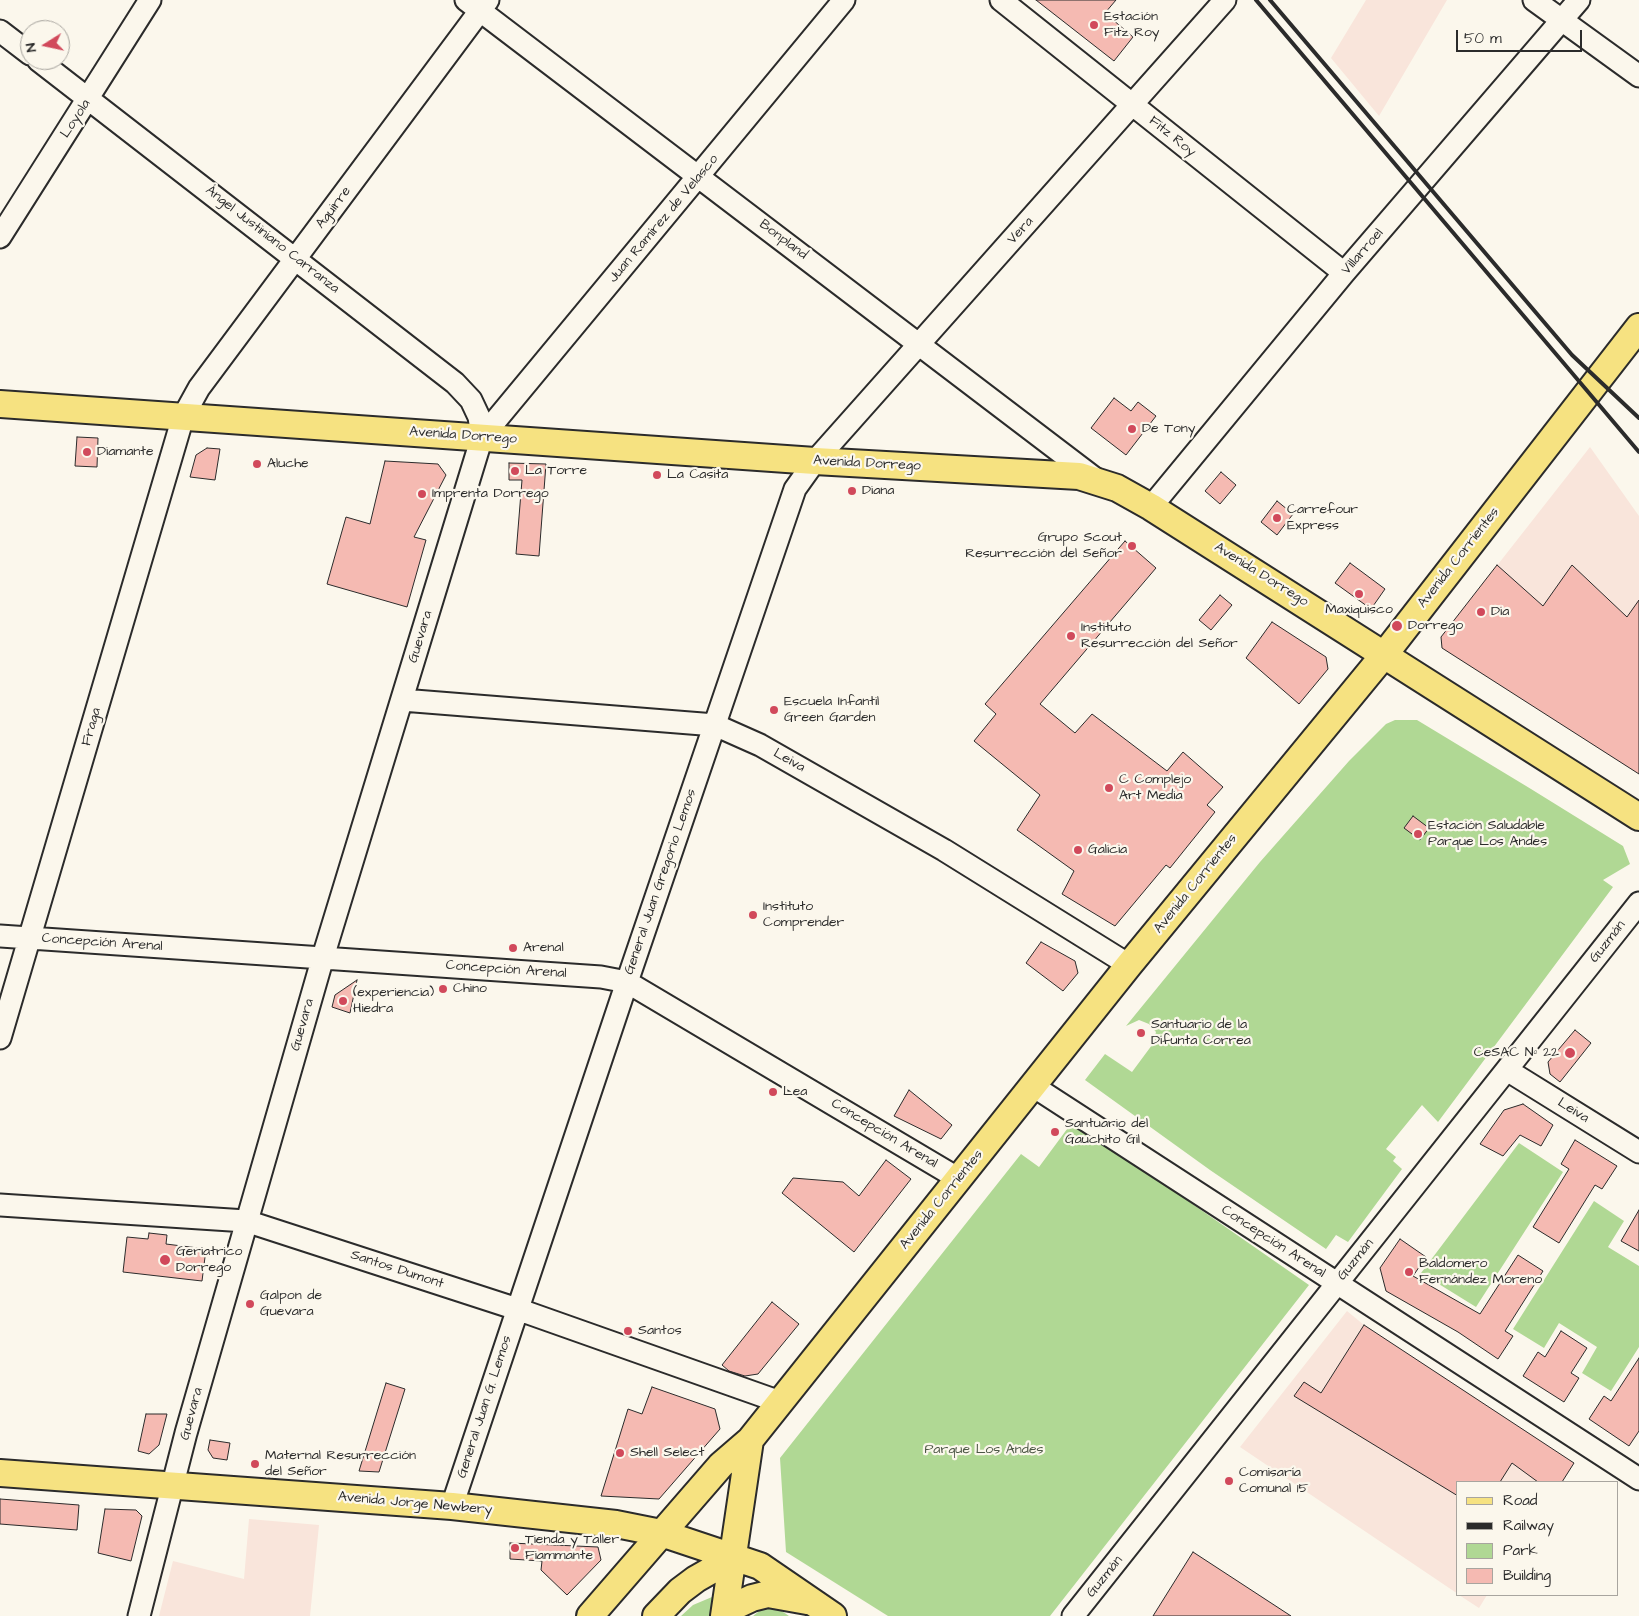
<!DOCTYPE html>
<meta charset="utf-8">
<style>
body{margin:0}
#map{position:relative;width:1639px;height:1616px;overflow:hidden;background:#fbf7ec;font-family:"Architects Daughter",sans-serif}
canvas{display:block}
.legend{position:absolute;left:1456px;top:1481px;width:162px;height:115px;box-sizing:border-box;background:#fbf7ec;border:1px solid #a8a59f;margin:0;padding:6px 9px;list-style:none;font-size:15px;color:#2b2b2b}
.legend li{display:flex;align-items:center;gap:10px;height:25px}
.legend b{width:25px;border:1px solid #a8a59f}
.north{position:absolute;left:20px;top:20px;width:50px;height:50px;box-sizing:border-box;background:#fbf7ec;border:1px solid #a8a59f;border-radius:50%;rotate:260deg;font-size:14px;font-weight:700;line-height:20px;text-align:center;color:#2b2b2b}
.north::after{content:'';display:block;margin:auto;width:18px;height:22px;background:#d1495b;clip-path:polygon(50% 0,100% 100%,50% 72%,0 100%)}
.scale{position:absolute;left:1456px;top:30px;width:126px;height:22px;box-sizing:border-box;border:2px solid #2b2b2b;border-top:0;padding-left:6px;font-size:15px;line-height:18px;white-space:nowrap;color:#2b2b2b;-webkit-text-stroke:4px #fbf7ec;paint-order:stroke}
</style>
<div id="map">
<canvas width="1639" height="1616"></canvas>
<ul class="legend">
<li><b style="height:6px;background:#f6e281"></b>Road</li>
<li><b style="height:6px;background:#2b2b2b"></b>Railway</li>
<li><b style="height:14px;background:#b0d894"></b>Park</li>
<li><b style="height:14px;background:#f5bab2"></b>Building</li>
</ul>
<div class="north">N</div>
<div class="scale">50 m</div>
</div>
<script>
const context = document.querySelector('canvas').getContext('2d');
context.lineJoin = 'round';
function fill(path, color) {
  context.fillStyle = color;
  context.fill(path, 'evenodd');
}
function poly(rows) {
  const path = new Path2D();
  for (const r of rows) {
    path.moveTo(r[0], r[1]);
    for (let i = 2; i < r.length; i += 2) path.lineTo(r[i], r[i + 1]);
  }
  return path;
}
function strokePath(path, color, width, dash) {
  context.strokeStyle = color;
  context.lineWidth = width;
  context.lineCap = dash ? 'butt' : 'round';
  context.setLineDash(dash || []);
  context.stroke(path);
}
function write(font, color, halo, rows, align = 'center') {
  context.font = font + ' "Architects Daughter",sans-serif';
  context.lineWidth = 4.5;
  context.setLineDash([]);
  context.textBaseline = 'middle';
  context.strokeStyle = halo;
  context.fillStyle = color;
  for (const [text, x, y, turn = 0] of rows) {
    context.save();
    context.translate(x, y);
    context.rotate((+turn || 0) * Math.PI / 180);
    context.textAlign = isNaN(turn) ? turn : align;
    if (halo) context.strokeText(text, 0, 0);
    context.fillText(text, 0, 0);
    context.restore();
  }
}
const built = poly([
 [1366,0,1447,0,1379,116,1331,58],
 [1590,447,1639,516,1639,774,1442,648,1441,637],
 [1347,1311,1364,1325,1574,1463,1562,1482,1458,1482,1458,1594,1240,1447],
 [249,1519,319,1525,310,1616,159,1616,173,1561,244,1579],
 [1459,1595,1487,1595,1479,1608]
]);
const green = poly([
 [1395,720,1417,720,1531,789,1623,846,1630,864,1603,880,1613,887,1438,1122,1422,1105,1386,1149,1396,1157,1393,1161,1402,1169,1348,1242,1336,1235,1326,1249,1210,1170,1085,1080,1105,1054,1132,1072,1152,1045,1156,1032,1149,1024,1139,1020,1126,1026,1260,862,1349,761,1386,724],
 [1073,1121,1309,1285,1050,1616,888,1616,786,1552,780,1458,1021,1154,1039,1167],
 [1519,1143,1563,1172,1476,1307,1421,1273],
 [1594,1201,1624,1221,1608,1247,1639,1266,1639,1347,1611,1391,1582,1373,1597,1347,1559,1323,1544,1348,1513,1329],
 [712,1597,714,1608,713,1616,681,1616,693,1605],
 [767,1605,776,1607,789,1616,753,1616]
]);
const building = poly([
 [1036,0,1116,0,1105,13,1133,37,1114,61,1036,0],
 [1114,398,1131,411,1138,402,1156,416,1126,455,1091,428,1114,398],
 [77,437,98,438,97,467,75,466,77,437],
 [207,448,220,449,215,480,190,477,196,455,207,448],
 [385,461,438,464,446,475,414,537,426,540,407,607,327,584,346,517,370,524,385,461],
 [509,463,546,464,539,556,516,554,522,480,509,480,509,463],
 [1221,472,1236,485,1220,504,1205,491,1221,472],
 [1277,501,1293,514,1277,535,1261,522,1277,501],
 [1125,541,1156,568,1040,704,1075,733,1092,714,1167,771,1183,752,1223,787,1207,805,1215,812,1170,868,1166,865,1115,926,1062,894,1074,871,1017,830,1040,795,974,741,996,714,985,704,1125,541],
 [1350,563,1385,589,1371,609,1335,583,1350,563],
 [1497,565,1543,606,1572,565,1627,617,1639,600,1639,774,1442,648,1441,637,1497,565],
 [1220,595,1232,605,1211,630,1199,620,1220,595],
 [1272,622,1326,657,1328,669,1299,704,1246,658,1272,622],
 [1413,816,1429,828,1420,840,1404,828,1413,816],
 [1041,942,1075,961,1078,973,1063,991,1026,963,1041,942],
 [357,980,350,1013,332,1007,335,995,357,980],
 [1575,1030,1591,1043,1560,1082,1550,1074,1548,1062,1575,1030],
 [909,1090,952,1125,941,1139,894,1116,909,1090],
 [1523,1104,1553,1125,1541,1146,1520,1135,1503,1156,1480,1144,1504,1110,1523,1104],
 [1575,1140,1617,1166,1602,1189,1595,1185,1559,1243,1533,1227,1569,1169,1561,1164,1575,1140],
 [886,1160,911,1179,854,1252,782,1193,793,1178,843,1182,859,1196,886,1160],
 [1639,1210,1639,1251,1621,1241,1639,1210],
 [149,1233,167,1235,166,1244,206,1249,202,1281,123,1272,127,1237,148,1239,149,1233],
 [1400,1239,1426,1257,1413,1276,1480,1314,1518,1255,1543,1271,1505,1331,1513,1336,1498,1359,1458,1332,1386,1291,1380,1268,1400,1239],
 [772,1302,799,1324,758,1374,745,1376,729,1371,722,1365,772,1302],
 [1364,1325,1574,1463,1562,1482,1538,1482,1512,1463,1500,1482,1458,1482,1458,1496,1294,1396,1304,1382,1321,1393,1364,1325],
 [1561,1331,1587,1348,1571,1373,1579,1378,1564,1402,1523,1376,1538,1352,1545,1357,1561,1331],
 [1639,1358,1639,1431,1629,1446,1589,1419,1604,1396,1611,1401,1639,1358],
 [386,1383,405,1389,379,1472,359,1471,386,1383],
 [652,1387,715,1409,720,1429,659,1499,601,1496,628,1409,642,1414,652,1387],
 [146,1414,167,1414,159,1445,149,1454,138,1451,146,1414],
 [210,1440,230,1443,227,1460,213,1458,208,1450,210,1440],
 [0,1499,79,1505,77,1530,0,1524,0,1499],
 [105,1509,136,1510,142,1516,131,1561,98,1553,105,1509],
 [510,1543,598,1547,601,1560,567,1595,541,1570,542,1561,510,1559,510,1543],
 [1193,1552,1291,1616,1153,1616,1193,1552]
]);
const minor = poly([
 [466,0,1097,480],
 [1001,0,1344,273],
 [1534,0,1639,76],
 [0,31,30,54],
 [38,60,455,383,471,400,479,417,482,437],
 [0,237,150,0],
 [1151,507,1344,273,1579,0],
 [402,700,715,725,760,745,944,850,1129,965],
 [0,936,601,977,627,982,959,1179],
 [0,1038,183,417,199,388,488,0],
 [1507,1070,1639,1152],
 [1033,1086,1639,1479],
 [0,1205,246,1221,517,1309,780,1402],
 [452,1506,627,982,795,489,815,461,1225,0],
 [139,1616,186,1433,323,957,482,437,844,0],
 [1073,1616,1639,903]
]);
const major = poly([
 [0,404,815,461,1079,476,1117,488,1151,507,1639,817],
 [0,1473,452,1506,616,1524,661,1533,760,1566,833,1616],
 [590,1616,721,1465,750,1440,1129,965,1384,655,1639,327],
 [656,1616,680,1591,696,1579,733,1558],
 [724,1616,750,1440],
 [724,1616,737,1605,752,1598,768,1594,807,1601]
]);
const rail = poly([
 [1256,0,1639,452],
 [1270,0,1572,355,1639,418]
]);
const markers = [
 [1094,25,5,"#d1495b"],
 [1132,429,5,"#d1495b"],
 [87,452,5,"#d1495b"],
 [257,464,5,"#d1495b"],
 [515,471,5,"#d1495b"],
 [657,475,5,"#d1495b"],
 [852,491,5,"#d1495b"],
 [422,494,5,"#d1495b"],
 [1277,518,5,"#d1495b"],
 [1132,546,5,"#d1495b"],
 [1359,594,5,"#d1495b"],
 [1481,612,5,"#d1495b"],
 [1397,626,6,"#d1495b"],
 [1071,636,5,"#d1495b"],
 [774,710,5,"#d1495b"],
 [1109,788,5,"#d1495b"],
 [1418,834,5,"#d1495b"],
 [1078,850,5,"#d1495b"],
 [753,915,5,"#d1495b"],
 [513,948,5,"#d1495b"],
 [443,989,5,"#d1495b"],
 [343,1001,5,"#d1495b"],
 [1141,1033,5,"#d1495b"],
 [1570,1053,6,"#d1495b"],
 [773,1092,5,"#d1495b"],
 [1055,1132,5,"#d1495b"],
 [165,1260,6,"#d1495b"],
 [1409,1272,5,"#d1495b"],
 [250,1304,5,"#d1495b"],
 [628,1331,5,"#d1495b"],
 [620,1453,5,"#d1495b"],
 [255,1464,5,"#d1495b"],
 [1229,1481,5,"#d1495b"],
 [515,1548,5,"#d1495b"]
];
const poiNames = [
 ["Estación",1104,17],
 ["Fitz Roy",1104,33],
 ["De Tony",1142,429],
 ["Diamante",97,452],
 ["Aluche",267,464],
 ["La Torre",525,471],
 ["La Casita",667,475],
 ["Diana",862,491],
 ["Imprenta Dorrego",432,494],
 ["Carrefour",1287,510],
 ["Express",1287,526],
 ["Grupo Scout",1122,538,"right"],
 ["Resurrección del Señor",1122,554,"right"],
 ["Maxiquisco",1359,610,"center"],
 ["Dia",1491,612],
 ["Dorrego",1408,626],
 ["Instituto",1081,628],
 ["Resurrección del Señor",1081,644],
 ["Escuela Infantil",784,702],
 ["Green Garden",784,718],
 ["C Complejo",1119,780],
 ["Art Media",1119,796],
 ["Estación Saludable",1428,826],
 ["Parque Los Andes",1428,842],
 ["Galicia",1088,850],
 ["Instituto",763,907],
 ["Comprender",763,923],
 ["Arenal",523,948],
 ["Chino",453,989],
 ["(experiencia)",353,993],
 ["Hiedra",353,1009],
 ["Santuario de la",1151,1025],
 ["Difunta Correa",1151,1041],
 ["CeSAC Nº 22",1559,1053,"right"],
 ["Lea",783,1092],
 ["Santuario del",1065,1124],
 ["Gauchito Gil",1065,1140],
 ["Geriatrico",176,1252],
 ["Dorrego",176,1268],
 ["Baldomero",1419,1264],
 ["Fernández Moreno",1419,1280],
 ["Galpon de",260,1296],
 ["Guevara",260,1312],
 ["Santos",638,1331],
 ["Shell Select",630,1453],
 ["Maternal Resurrección",265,1456],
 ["del Señor",265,1472],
 ["Comisaría",1239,1473],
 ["Comunal 15",1239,1489],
 ["Tienda y Taller",525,1540],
 ["Fiammante",525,1556]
];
const streetNames = [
 ["Loyola",76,119,-57],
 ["Fitz Roy",1172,137,39],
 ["Aguirre",334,208,-53],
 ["Juan Ramírez de Velasco",664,219,-50],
 ["Vera",1021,231,-48],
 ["Ángel Justiniano Carranza",272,240,38],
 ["Bonpland",783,240,37],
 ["Villarroel",1363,252,-49],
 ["Avenida Dorrego",463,436,4],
 ["Avenida Dorrego",867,464,3],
 ["Avenida Corrientes",1459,558,-52],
 ["Avenida Dorrego",1261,575,32],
 ["Guevara",421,637,-73],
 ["Fraga",92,727,-74],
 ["Leiva",789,761,29],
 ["General Juan Gregorio Lemos",661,882,-71],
 ["Avenida Corrientes",1196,884,-51],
 ["Guzmán",1608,942,-52],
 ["Concepción Arenal",102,943,4],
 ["Concepción Arenal",506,970,4],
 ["Guevara",303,1025,-74],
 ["Leiva",1573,1111,32],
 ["Concepción Arenal",884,1134,31],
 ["Avenida Corrientes",942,1200,-51],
 ["Concepción Arenal",1273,1242,33],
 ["Guzmán",1356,1260,-51],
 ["Santos Dumont",397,1270,18],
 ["General Juan G. Lemos",485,1407,-72],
 ["Guevara",192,1414,-75],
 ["Avenida Jorge Newbery",415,1504,5],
 ["Guzmán",1105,1577,-51]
];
const parkNames = [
 ["Parque Los Andes",984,1450]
];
fill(built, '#f9e5db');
fill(green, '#b0d894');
fill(building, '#f5bab2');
strokePath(building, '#2b2b2b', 1);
strokePath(minor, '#2b2b2b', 25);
strokePath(major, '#2b2b2b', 30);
strokePath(minor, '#fbf7ec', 21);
strokePath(major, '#f6e281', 26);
strokePath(rail, '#2b2b2b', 4);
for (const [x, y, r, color] of markers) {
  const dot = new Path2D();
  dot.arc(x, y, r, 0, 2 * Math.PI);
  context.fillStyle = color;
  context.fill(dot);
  strokePath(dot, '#fbf7ec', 2);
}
write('14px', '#2b2b2b', '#fbf7ec', poiNames, 'left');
write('14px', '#2b2b2b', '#fbf7ec', streetNames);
write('14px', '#4c5645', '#fbf7ec', parkNames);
</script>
